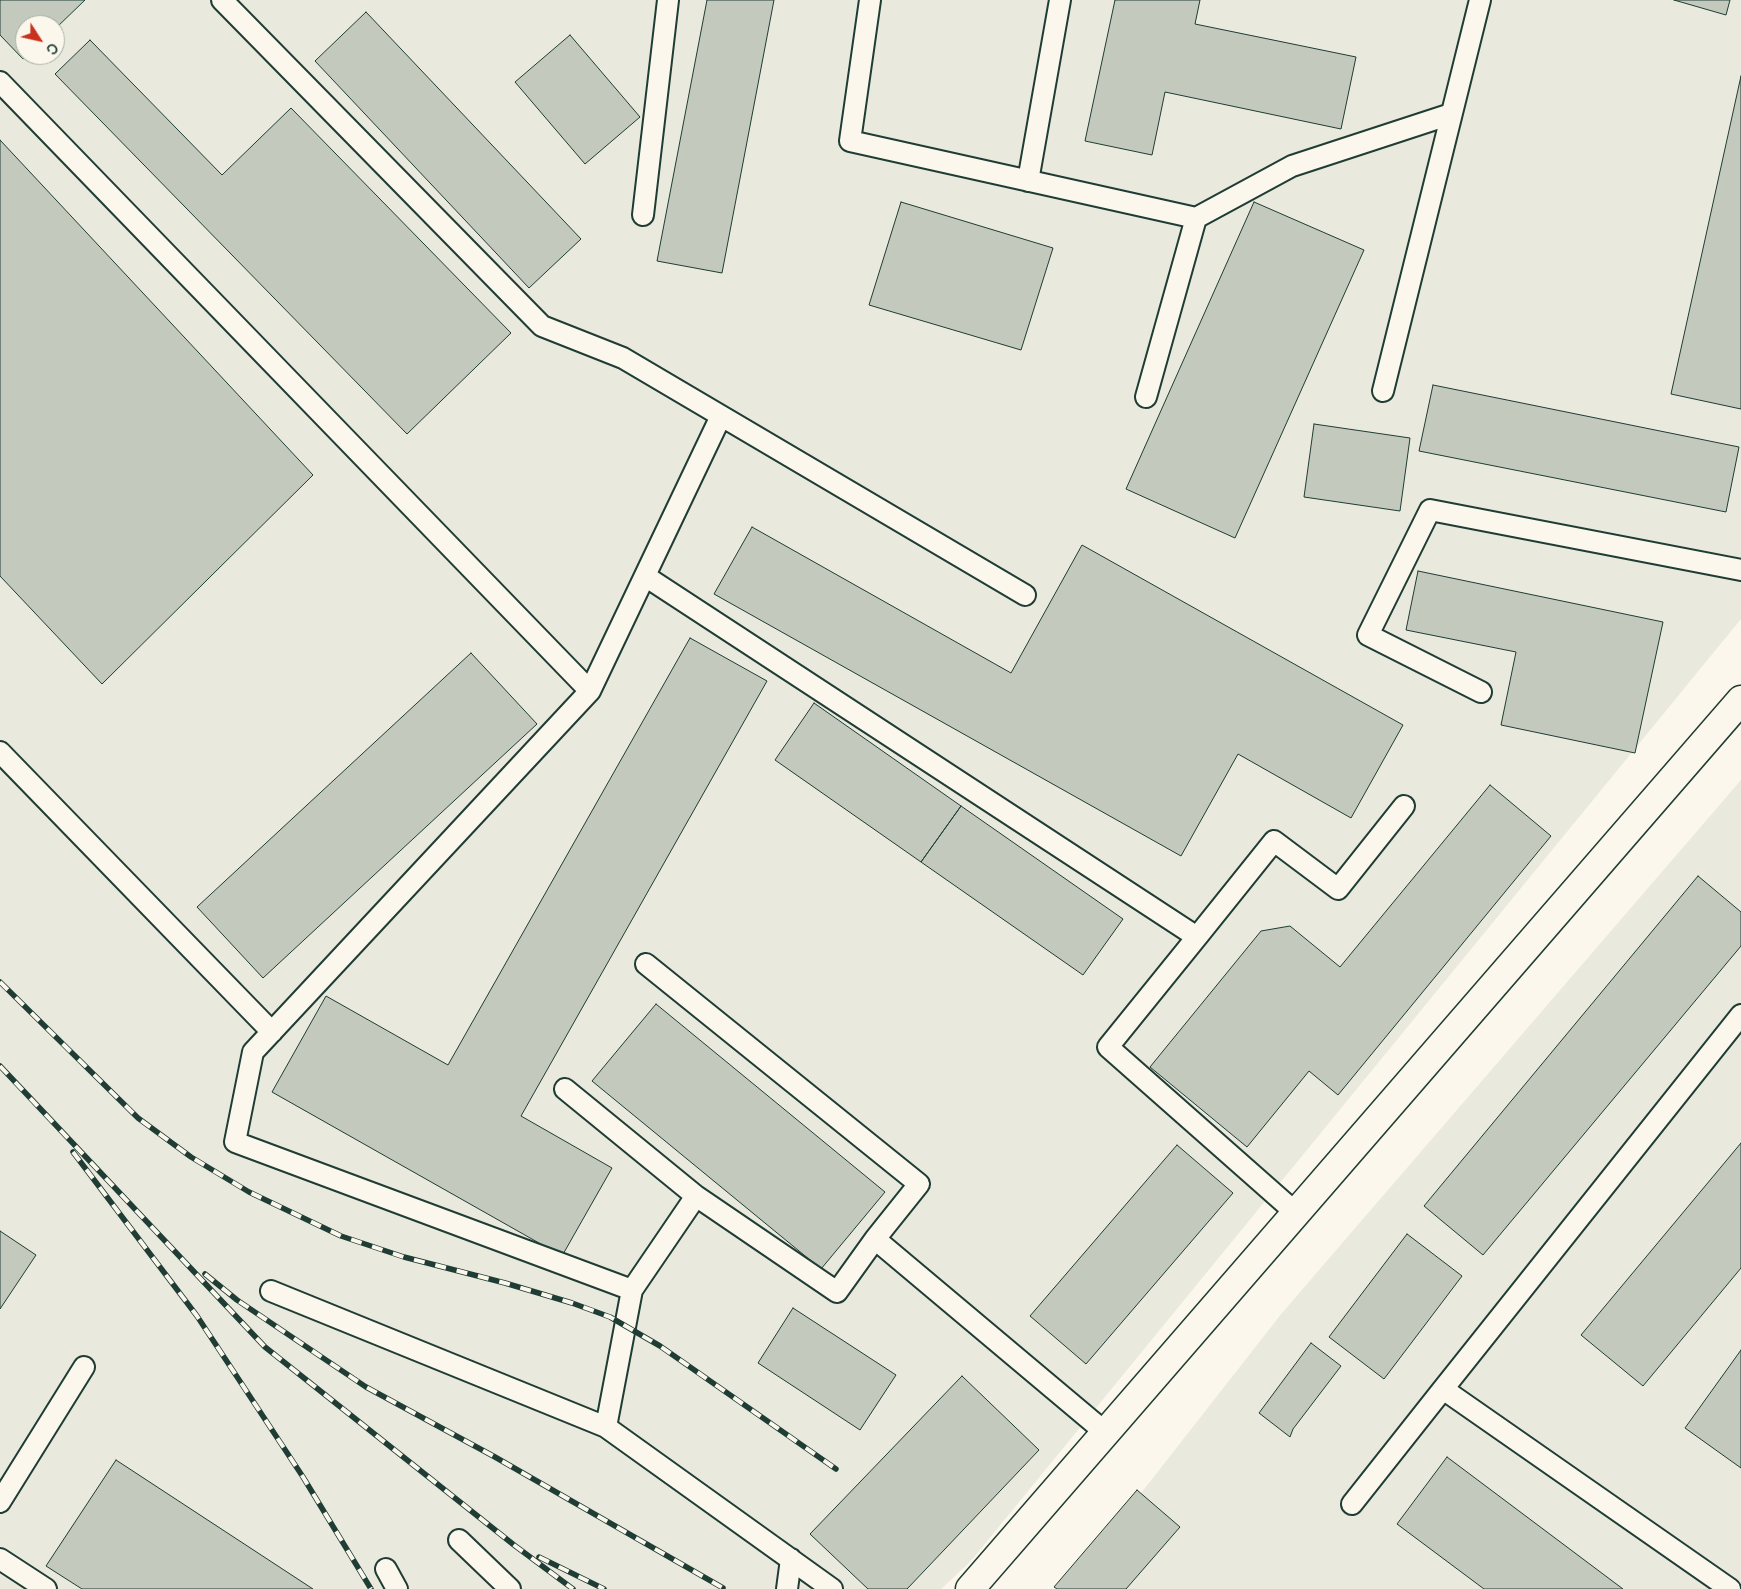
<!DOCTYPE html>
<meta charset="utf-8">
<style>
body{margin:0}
#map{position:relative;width:1741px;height:1589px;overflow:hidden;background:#fbf7ec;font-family:"Balsamiq Sans",sans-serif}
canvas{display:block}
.north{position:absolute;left:15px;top:15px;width:50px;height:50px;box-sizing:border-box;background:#fbf7ec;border:1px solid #a3ada2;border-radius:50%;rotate:125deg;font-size:14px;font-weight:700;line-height:20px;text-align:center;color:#1f3d34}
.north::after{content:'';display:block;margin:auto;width:18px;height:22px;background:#c8321e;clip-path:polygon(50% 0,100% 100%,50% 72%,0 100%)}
</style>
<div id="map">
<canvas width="1741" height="1589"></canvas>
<div class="north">С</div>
</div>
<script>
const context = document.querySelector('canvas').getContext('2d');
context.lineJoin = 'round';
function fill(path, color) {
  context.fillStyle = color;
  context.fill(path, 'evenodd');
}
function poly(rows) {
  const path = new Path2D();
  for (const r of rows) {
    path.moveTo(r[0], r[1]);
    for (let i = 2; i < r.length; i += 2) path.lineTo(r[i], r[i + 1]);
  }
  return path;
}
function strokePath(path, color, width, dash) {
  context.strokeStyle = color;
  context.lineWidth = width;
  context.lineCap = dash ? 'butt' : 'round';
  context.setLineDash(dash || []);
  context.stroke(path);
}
const built = poly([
 [0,0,1741,0,1741,619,970,1562,941,1589,0,1589],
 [25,25,55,25,55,55,25,55],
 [1741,780,1741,1589,1066,1589,1282,1313]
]);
const building = poly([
 [0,0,85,0,55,29,55,25,25,25,25,55,28,55,23,59,0,35,0,0],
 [707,0,774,0,722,273,657,261,707,0],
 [1115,0,1200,0,1195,24,1356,57,1341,129,1165,92,1152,155,1085,141,1115,0],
 [1674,0,1730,0,1726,15,1674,0],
 [366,12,581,239,529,288,315,61,366,12],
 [570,35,640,117,585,164,515,82,570,35],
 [90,40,222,175,291,108,511,333,407,434,55,74,90,40],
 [1741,76,1741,409,1671,394,1741,76],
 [0,140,313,475,102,684,0,576,0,140],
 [901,202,1053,248,1021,350,869,305,901,202],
 [1254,202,1364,250,1235,538,1126,489,1254,202],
 [1433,385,1739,447,1726,512,1419,451,1433,385],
 [1314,424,1410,438,1400,511,1304,497,1314,424],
 [752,527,1011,673,1082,545,1403,725,1351,818,1238,754,1181,856,714,594,752,527],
 [1418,571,1663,622,1635,753,1501,725,1516,652,1406,630,1418,571],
 [690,638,767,681,521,1116,612,1168,562,1256,272,1092,326,996,448,1065,690,638],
 [471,653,537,724,263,978,197,907,471,653],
 [814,703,961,806,921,862,775,760,814,703],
 [1490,785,1551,836,1338,1095,1309,1071,1247,1147,1150,1067,1261,931,1290,926,1340,967,1490,785],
 [961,806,1123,919,1083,975,921,862,961,806],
 [1698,876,1741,912,1741,946,1483,1255,1424,1206,1698,876],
 [656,1004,885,1192,821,1269,592,1081,656,1004],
 [1741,1143,1741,1268,1643,1386,1581,1335,1741,1143],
 [1177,1145,1233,1193,1086,1364,1030,1316,1177,1145],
 [0,1231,36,1255,0,1309,0,1231],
 [1407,1234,1462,1276,1384,1379,1329,1337,1407,1234],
 [793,1308,896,1375,860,1430,758,1363,793,1308],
 [1311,1343,1341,1366,1293,1429,1290,1437,1259,1413,1311,1343],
 [1741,1350,1741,1468,1685,1428,1741,1350],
 [962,1376,1039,1450,907,1589,868,1589,810,1534,962,1376],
 [1447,1457,1623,1589,1484,1589,1397,1524,1447,1457],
 [116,1460,313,1589,82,1589,46,1566,116,1460],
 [1137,1490,1180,1527,1126,1589,1057,1589,1054,1587,1137,1490]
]);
const service = poly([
 [222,0,542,326,623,358,1025,595],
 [870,0,850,141,1196,218,1292,166,1451,114],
 [0,82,590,691],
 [1028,181,1060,0],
 [643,215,668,0],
 [1383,391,1480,0],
 [1146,397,1196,218],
 [721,416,590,691,253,1052,235,1142,632,1290,696,1196,837,1292,875,1239],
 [645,576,1197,937,1274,841,1338,889,1404,806],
 [1481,692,1368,635,1430,510,1741,570],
 [0,752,272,1032],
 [1197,937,1108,1047,1296,1213],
 [646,964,919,1184,875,1239,1106,1433],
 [565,1089,696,1196],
 [271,1291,606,1427,832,1589],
 [606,1427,632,1290],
 [0,1502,84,1367],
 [1352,1504,1443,1389],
 [459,1540,510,1589],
 [0,1559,46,1589],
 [386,1569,397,1589],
 [787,1589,791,1559],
 [1730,1589,1443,1389,1741,1015]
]);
const minor = poly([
 [970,1589,1741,700]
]);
const rail = poly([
 [0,982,138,1118,191,1157,249,1192,341,1236,404,1257,505,1283,572,1303,610,1317,660,1346,836,1469],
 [0,1066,265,1347,514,1545,573,1589],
 [73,1152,197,1316,303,1477,371,1589],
 [205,1274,237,1300,366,1387,495,1457,723,1588],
 [539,1557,604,1589]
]);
fill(built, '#eae9de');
fill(building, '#c4c9be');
strokePath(building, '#1f3d34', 1);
strokePath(service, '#1f3d34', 24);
strokePath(minor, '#1f3d34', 31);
strokePath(service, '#fbf7ec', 20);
strokePath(minor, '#fbf7ec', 28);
strokePath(rail, '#1f3d34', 5.5);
strokePath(rail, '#fbf7ec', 4, [11]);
</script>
